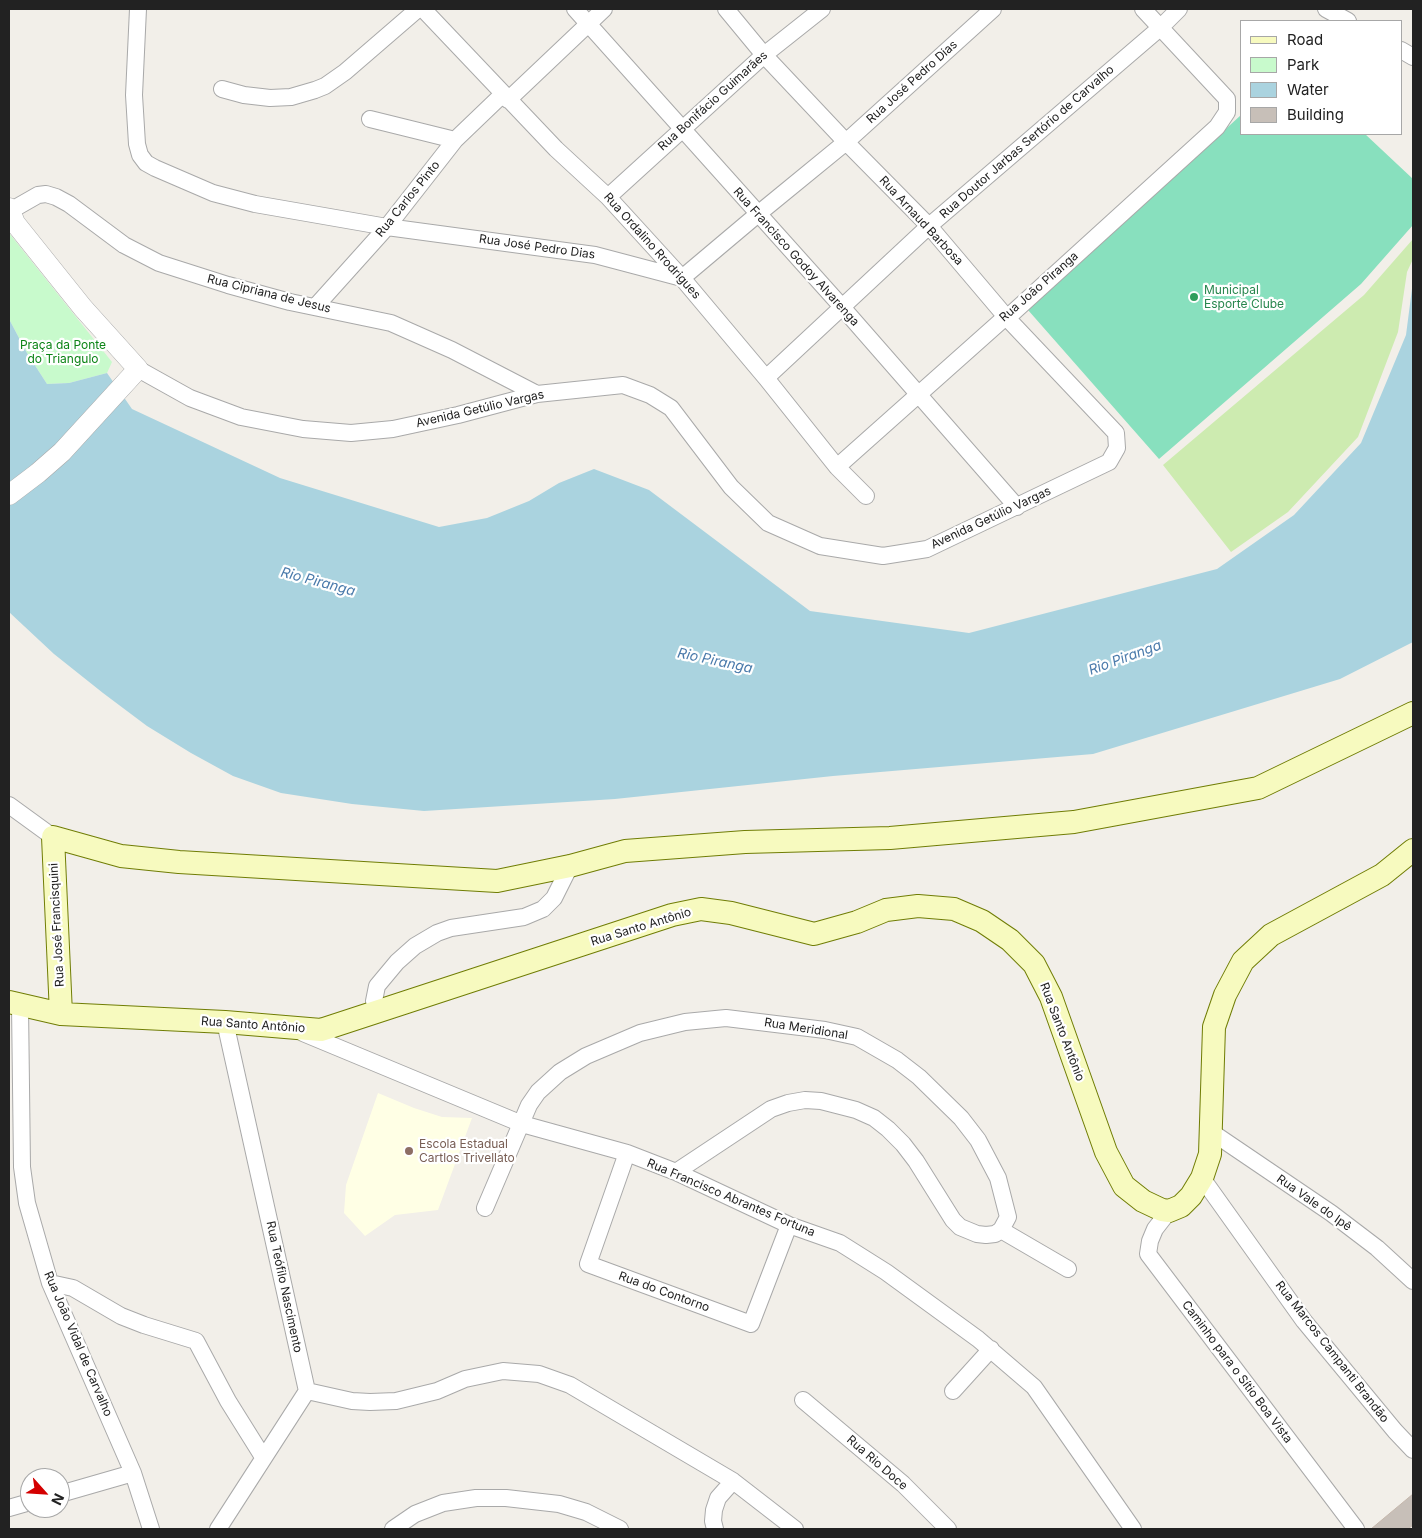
<!DOCTYPE html>
<meta charset="utf-8">
<style>
body{margin:0}
#map{position:relative;width:1422px;height:1538px;overflow:hidden;background:#f2efe9;font-family:Inter,sans-serif}
canvas{display:block}
.frame{position:absolute;inset:0;border:10px solid #222;pointer-events:none}
.legend{position:absolute;left:1240px;top:20px;width:162px;height:115px;box-sizing:border-box;background:#fff;border:1px solid #a7a7a7;margin:0;padding:6px 9px;list-style:none;font-size:15px;color:#222}
.legend li{display:flex;align-items:center;gap:10px;height:25px}
.legend b{width:25px;border:1px solid #a7a7a7}
.north{position:absolute;left:20px;top:1468px;width:50px;height:50px;box-sizing:border-box;background:#fff;border:1px solid #a7a7a7;border-radius:50%;rotate:116deg;font-size:14px;font-weight:700;line-height:20px;text-align:center;color:#222}
.north::after{content:'';display:block;margin:auto;width:18px;height:22px;background:#d40000;clip-path:polygon(50% 0,100% 100%,50% 72%,0 100%)}
</style>
<div id="map">
<canvas width="1422" height="1538"></canvas>
<div class="frame"></div>
<ul class="legend">
<li><b style="height:6px;background:#f7fabf"></b>Road</li>
<li><b style="height:14px;background:#c8facc"></b>Park</li>
<li><b style="height:14px;background:#aad3df"></b>Water</li>
<li><b style="height:14px;background:#c7bfb8"></b>Building</li>
</ul>
<div class="north">N</div>
</div>
<script>
const context = document.querySelector('canvas').getContext('2d');
context.lineJoin = 'round';
function fill(path, color) {
  context.fillStyle = color;
  context.fill(path, 'evenodd');
}
function poly(rows) {
  const path = new Path2D();
  for (const r of rows) {
    path.moveTo(r[0], r[1]);
    for (let i = 2; i < r.length; i += 2) path.lineTo(r[i], r[i + 1]);
  }
  return path;
}
function strokePath(path, color, width, dash) {
  context.strokeStyle = color;
  context.lineWidth = width;
  context.lineCap = dash ? 'butt' : 'round';
  context.setLineDash(dash || []);
  context.stroke(path);
}
function write(font, color, halo, rows, align = 'center') {
  context.font = font + ' Inter,sans-serif';
  context.lineWidth = 4.5;
  context.setLineDash([]);
  context.textBaseline = 'middle';
  context.strokeStyle = halo;
  context.fillStyle = color;
  for (const [text, x, y, turn = 0] of rows) {
    context.save();
    context.translate(x, y);
    context.rotate((+turn || 0) * Math.PI / 180);
    context.textAlign = isNaN(turn) ? turn : align;
    if (halo) context.strokeText(text, 0, 0);
    context.fillText(text, 0, 0);
    context.restore();
  }
}
const education = poly([
 [378,1093,414,1108,442,1117,472,1118,438,1210,395,1215,365,1236,344,1213,346,1185]
]);
const grass = poly([
 [1413,239,1413,259,1407,272,1398,332,1358,437,1288,512,1231,552,1163,465,1364,295]
]);
const park = poly([
 [9,233,112,362,107,373,69,383,47,384,27,353,9,319]
]);
const pitch = poly([
 [1241,115,1241,134,1365,134,1413,179,1413,225,1361,284,1159,459,1028,310]
]);
const water = poly([
 [1413,281,1413,642,1340,679,1093,754,833,776,615,799,424,811,352,804,281,793,233,776,191,753,147,726,103,693,54,654,9,612,9,319,27,353,47,384,69,383,107,373,132,409,280,478,439,527,487,518,529,501,559,483,594,469,649,490,810,611,969,633,1217,569,1294,515,1361,443,1406,335]
]);
const building = poly([
 [1413,1494,1413,1525,1408,1529,1371,1529,1413,1494]
]);
const minor = poly([
 [138,9,134,95,137,144,140,155,146,163,155,168,213,193,255,204,387,227,595,255,682,278],
 [423,9,556,149,608,197,682,278,766,378,837,467,866,496],
 [575,9,842,307,1017,507],
 [1326,9,1348,21],
 [1401,50,1413,57],
 [222,89,244,95,270,98,291,97,315,90,325,86,345,72,418,9],
 [508,100,604,9],
 [370,119,455,140],
 [608,197,764,55,822,9],
 [10,211,38,195,46,194,56,197,69,204,124,245,159,263,228,285,290,302,391,323,452,350,537,394],
 [682,278,758,214,846,142,993,9],
 [316,306,387,227,455,140,503,94],
 [138,369,190,398,241,417,303,429,351,433,393,429,458,415,537,394,623,385,650,395,671,408,731,487,768,523,820,546,883,556,927,549,1109,462,1117,448,1116,433,1007,318,929,226,846,142,764,55,726,9],
 [766,378,929,226,1160,28,1179,9],
 [837,467,1001,321,1007,318,1217,127,1227,112,1227,99,1143,9],
 [9,805,53,837],
 [20,1005,22,1167,27,1203,50,1283,133,1473,151,1529],
 [378,1012,374,1001,377,986,397,962,415,946,437,933,451,928,524,917,543,909,554,898,570,866],
 [303,1033,522,1124,627,1153,676,1172,789,1225,840,1243,886,1272,978,1339,1034,1387,1133,1529],
 [1210,1131,1331,1213,1377,1248,1413,1281],
 [627,1153,588,1264,751,1324,789,1225],
 [1202,1178,1304,1321,1395,1431,1413,1450],
 [485,1208,529,1105,538,1092,560,1072,586,1056,640,1033,685,1022,726,1018,825,1030,857,1037,897,1060,919,1077,961,1118,978,1140,998,1178,1008,1217,1001,1230,995,1234,986,1235,977,1234,960,1227,953,1220,916,1161,903,1144,888,1129,874,1118,856,1110,821,1101,805,1100,788,1103,771,1109,676,1172],
 [1169,1211,1155,1229,1150,1241,1148,1254,1356,1529],
 [1001,1230,1068,1269],
 [50,1283,73,1288,121,1316,144,1325,196,1341,228,1401,263,1457],
 [307,1391,352,1401,370,1402,396,1401,437,1391,465,1379,503,1371,539,1374,570,1385,733,1481,795,1529],
 [953,1391,991,1349],
 [803,1400,903,1484,948,1529],
 [60,1494,133,1473],
 [9,1508,30,1502],
 [218,1529,307,1391,225,1022],
 [393,1529,415,1514,443,1503,476,1498,506,1498,559,1504,586,1512,620,1529],
 [715,1529,713,1521,714,1510,718,1498,733,1481]
]);
const tertiary = poly([
 [9,208,15,223,83,308,138,369,62,452,38,473,9,495]
]);
const secondary = poly([
 [9,1002,61,1014,225,1022,321,1030,672,915,701,909,731,913,814,934,857,922,886,910,918,906,954,909,982,921,1010,940,1034,964,1051,997,1106,1152,1124,1186,1143,1201,1162,1210,1169,1211,1181,1206,1191,1196,1202,1178,1210,1154,1214,1027,1225,995,1243,961,1271,935,1382,875,1413,850],
 [61,1014,53,837,121,856,179,862,497,881,570,866,625,851,745,842,890,838,1074,822,1258,788,1413,713]
]);
const markers = [
 [1194,297,5,"#2e9e5b"],
 [409,1151,5,"#8d6e63"]
];
const streetNames = [
 ["Rua José Pedro Dias",912,82,-42],
 ["Rua Bonifácio Guimarães",713,101,-42],
 ["Rua Doutor Jarbas Sertório de Carvalho",1027,142,-41],
 ["Rua Carlos Pinto",408,199,-51],
 ["Rua Arnaud Barbosa",921,221,47],
 ["Rua Ordalino Rrodrigues",652,246,48],
 ["Rua José Pedro Dias",537,247,8],
 ["Rua Francisco Godoy Alvarenga",796,257,48],
 ["Rua João Piranga",1039,287,-41],
 ["Rua Cipriana de Jesus",269,294,14],
 ["Avenida Getúlio Vargas",480,409,-13],
 ["Avenida Getúlio Vargas",991,518,-25],
 ["Rua José Francisquini",57,925,-93],
 ["Rua Santo Antônio",641,927,-17],
 ["Rua Santo Antônio",253,1025,4],
 ["Rua Meridional",806,1029,9],
 ["Rua Santo Antônio",1062,1032,69],
 ["Rua Francisco Abrantes Fortuna",731,1198,23],
 ["Rua Vale do Ipê",1314,1203,35],
 ["Rua Teófilo Nascimento",284,1287,78],
 ["Rua do Contorno",664,1292,20],
 ["Rua João Vidal de Carvalho",78,1344,67],
 ["Rua Marcos Campanti Brandão",1332,1352,52],
 ["Caminho para o Sítio Boa Vista",1237,1372,53],
 ["Rua Rio Doce",877,1463,41]
];
const leisureNames = [
 ["Municipal",1204,290],
 ["Esporte Clube",1204,304]
];
const parkNames = [
 ["Praça da Ponte",63,345],
 ["do Triangulo",63,359]
];
const educationNames = [
 ["Escola Estadual",419,1144],
 ["Cartlos Trivellato",419,1158]
];
const waterNames = [
 ["Rio Piranga",318,582,15],
 ["Rio Piranga",1125,658,-20],
 ["Rio Piranga",715,661,12]
];
fill(education, '#ffffe5');
fill(grass, '#cdebb0');
fill(park, '#c8facc');
fill(pitch, '#88e0be');
fill(water, '#aad3df');
fill(building, '#c7bfb8');
strokePath(building, '#c4b6ab', 1);
strokePath(minor, '#a9a9a9', 18);
strokePath(tertiary, '#a9a9a9', 21);
strokePath(secondary, '#707d05', 24);
strokePath(minor, '#fff', 16);
strokePath(tertiary, '#fff', 20);
strokePath(secondary, '#f7fabf', 22);
for (const [x, y, r, color] of markers) {
  const dot = new Path2D();
  dot.arc(x, y, r, 0, 2 * Math.PI);
  context.fillStyle = color;
  context.fill(dot);
  strokePath(dot, '#fff', 2);
}
write('12px', '#222', '#fff', streetNames);
write('12px', '#27864d', '#fff', leisureNames, 'left');
write('12px', '#0c8416', '#fff', parkNames);
write('12px', '#785e54', '#fff', educationNames, 'left');
write('italic 14px', '#4a7aab', '#fff', waterNames);
</script>
